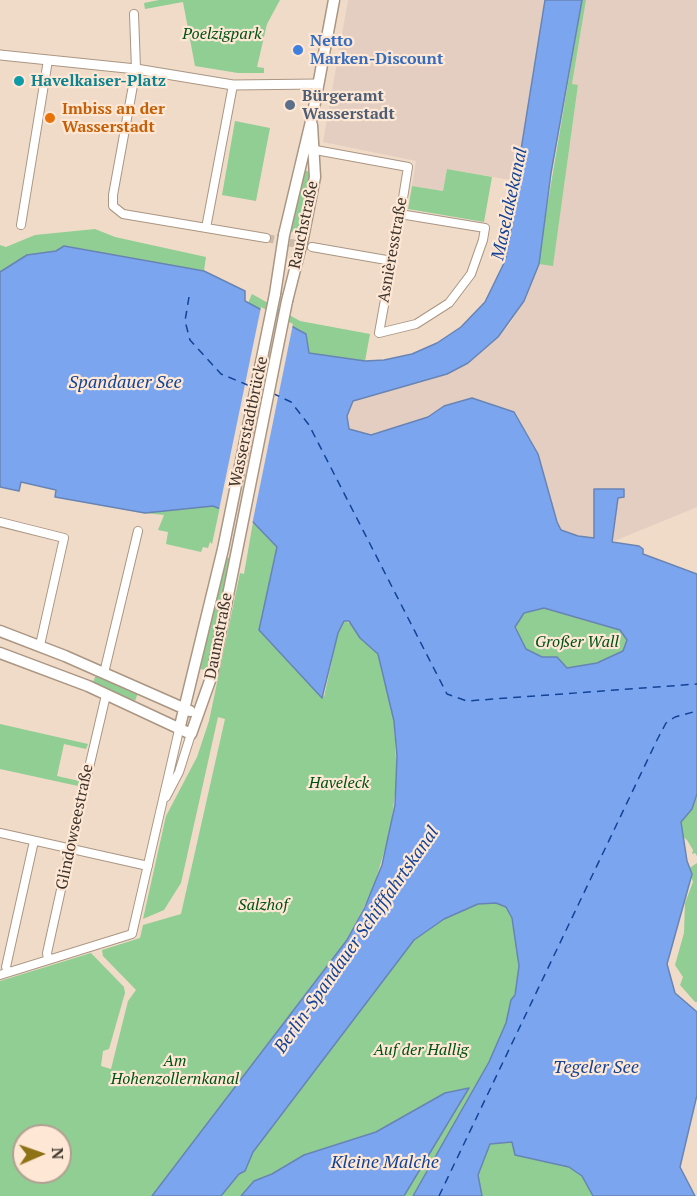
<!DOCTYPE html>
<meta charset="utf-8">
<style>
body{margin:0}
#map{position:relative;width:697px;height:1196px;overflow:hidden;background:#f0dbc8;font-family:"PT Serif",serif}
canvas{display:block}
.north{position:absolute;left:12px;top:1124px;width:60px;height:60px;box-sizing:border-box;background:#fee8d5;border:2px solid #b1a092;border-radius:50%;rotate:88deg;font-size:16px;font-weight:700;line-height:24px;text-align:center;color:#3d352d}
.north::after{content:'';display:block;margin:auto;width:21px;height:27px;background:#8e7216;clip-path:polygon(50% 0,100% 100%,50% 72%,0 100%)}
</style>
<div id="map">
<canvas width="697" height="1196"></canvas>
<div class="north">N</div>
</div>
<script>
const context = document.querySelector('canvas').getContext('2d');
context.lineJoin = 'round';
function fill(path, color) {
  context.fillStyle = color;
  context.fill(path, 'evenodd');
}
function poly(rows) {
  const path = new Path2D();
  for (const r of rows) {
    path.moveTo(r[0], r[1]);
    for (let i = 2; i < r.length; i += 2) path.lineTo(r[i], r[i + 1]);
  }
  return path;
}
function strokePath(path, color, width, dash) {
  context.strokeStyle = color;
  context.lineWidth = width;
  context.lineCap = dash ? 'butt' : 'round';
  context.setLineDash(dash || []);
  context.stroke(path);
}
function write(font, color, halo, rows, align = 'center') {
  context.font = font + ' "PT Serif",serif';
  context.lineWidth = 4.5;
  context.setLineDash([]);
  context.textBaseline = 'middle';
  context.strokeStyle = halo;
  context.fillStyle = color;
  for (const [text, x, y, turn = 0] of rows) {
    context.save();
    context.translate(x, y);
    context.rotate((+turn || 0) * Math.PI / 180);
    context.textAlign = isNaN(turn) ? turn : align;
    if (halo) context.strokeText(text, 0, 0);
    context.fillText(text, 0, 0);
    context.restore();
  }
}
const industrial = poly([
 [348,0,545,0,516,181,447,169,443,191,412,186,416,161,323,142],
 [586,0,697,0,697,507,612,542,618,497,624,490,594,489,594,538,578,536,561,530,557,522,538,454,513,412,474,398,444,406,428,417,371,435,349,429,347,416,353,401,447,374,468,363,509,325,524,301,539,264,553,265,578,86,572,84]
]);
const green = poly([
 [159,0,280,0,267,24,257,67,264,68,264,73,238,73,195,66,183,2,145,9,144,3],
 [582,0,586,0,572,84,578,85,553,266,539,264,538,261],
 [235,121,270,128,256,201,222,195],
 [447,169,492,177,484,222,408,209,412,186,443,191],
 [302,170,312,172,301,233,289,231],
 [95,229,115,237,206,257,204,271,64,246,56,251,27,255,0,272,0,245,6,247,35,235],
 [252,294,300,321,370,334,365,361,309,353,306,334,248,303],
 [202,506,220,507,212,544,210,542,208,548,203,547,201,552,166,544,168,532,158,530,164,515,145,513],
 [253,522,277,547,275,562,324,697,338,633,344,621,352,624,360,638,378,654,394,721,397,779,390,832,373,889,347,940,152,1196,0,1196,0,981,91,953,124,987,125,993,109,1049,103,1051,101,1066,111,1069,128,1001,136,990,103,956,102,950,140,938,143,925,181,914,225,719,218,717,181,883,164,910,143,919,166,816,197,757,209,721,240,573,244,574],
 [24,1136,60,1136,60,1172,24,1172],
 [225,556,232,560,208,670,206,670,200,669,205,639],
 [544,608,620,630,627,640,623,651,597,663,567,668,557,657,542,657,526,650,515,626,524,613],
 [97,673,138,693,135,701,132,703,92,684],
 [0,724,88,744,86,749,64,744,57,776,79,781,78,786,0,769],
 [697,794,697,856,695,853,692,854,693,850,687,840,675,830,684,810],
 [697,863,697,1002,695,1002,680,985,683,977,675,965,684,933,685,903,693,882,688,869],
 [478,904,500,904,512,910,520,976,506,1023,489,1062,413,1196,404,1196,469,1089,445,1093,376,1132,304,1155,272,1174,254,1181,241,1196,221,1196,239,1174,245,1171,253,1152,414,940,444,919],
 [513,1142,515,1155,569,1167,582,1176,593,1196,482,1196,478,1175,490,1144]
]);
const water = poly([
 [545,0,582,0,551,173,539,264,524,301,498,337,468,363,447,374,353,401,347,416,349,429,371,435,428,417,444,406,472,398,514,412,538,454,557,522,561,530,578,536,594,538,594,489,624,489,624,497,618,498,612,542,639,546,643,549,643,554,697,574,697,794,692,809,681,822,687,861,692,874,667,964,675,993,697,1012,697,1095,680,1167,695,1196,593,1196,582,1176,569,1167,515,1155,512,1142,490,1144,478,1175,482,1196,413,1196,489,1062,506,1023,511,1000,515,995,519,966,512,918,506,907,496,903,478,904,444,919,414,940,253,1152,245,1171,239,1174,221,1196,152,1196,347,940,365,907,382,865,395,805,397,756,394,721,378,654,360,638,349,621,344,621,338,633,322,698,259,630,277,547,253,522,213,506,145,513,55,497,56,490,21,482,19,491,0,487,0,272,27,255,56,251,64,246,204,271,245,291,245,301,306,334,309,353,365,361,384,360,412,354,437,343,461,327,485,302,505,261,520,183,516,181,545,0],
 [544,608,620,630,627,640,623,651,597,663,567,668,557,657,542,657,526,649,515,627,524,613,544,608],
 [469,1088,404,1196,241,1196,254,1181,272,1174,304,1155,376,1132,445,1093,469,1088]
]);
const pier = poly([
 [261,307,293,324,252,525,219,510]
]);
const ferry = poly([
 [189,297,185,321,190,340,221,374,250,386],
 [272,393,291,402,309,425,447,694,467,701,697,684],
 [439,1196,657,740,666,723,675,717,697,711]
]);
const minorTunnel = poly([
 [266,238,312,247]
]);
const minor = poly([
 [134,14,136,69,113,195,113,206,123,214,266,238],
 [310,149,408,167,403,198,399,218,392,261,379,333,416,324,449,303,471,274,483,240,485,228,400,214],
 [21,225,48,60],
 [206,228,233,85],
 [312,247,392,261],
 [0,522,64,538,40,645],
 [104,673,138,531],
 [166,797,179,772,191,734],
 [0,833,148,866],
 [48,959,47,953,70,849,106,695],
 [8,972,6,967,34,841],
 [0,975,132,934,179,730]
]);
const tertiary = poly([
 [0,55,136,69,233,85,318,84]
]);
const secondary = poly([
 [284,235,313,113,334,0],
 [303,238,315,177,312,125],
 [0,631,65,656,190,711],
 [0,653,88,686,191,734,212,675,287,301],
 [179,730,223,549,275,294]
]);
const secondaryBridge = poly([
 [275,294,284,235],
 [287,301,303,238]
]);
const markers = [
 [298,50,6,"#3f7fe0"],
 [19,81,6,"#0f9aa8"],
 [290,105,6,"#5c6f8a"],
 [50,118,6,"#e8710a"]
];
const parkNames = [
 ["Poelzigpark",222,34],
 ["Großer Wall",577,642],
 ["Haveleck",339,783],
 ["Salzhof",263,905],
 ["Auf der Hallig",421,1050],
 ["Am",175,1061],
 ["Hohenzollernkanal",175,1079]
];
const shopNames = [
 ["Netto",310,41],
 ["Marken-Discount",310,59]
];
const cultureNames = [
 ["Havelkaiser-Platz",31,81]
];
const serviceNames = [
 ["Bürgeramt",302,96],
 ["Wasserstadt",302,114]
];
const foodNames = [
 ["Imbiss an der",62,109],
 ["Wasserstadt",62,127]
];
const streetNames = [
 ["Rauchstraße",304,225,-78],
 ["Asnièresstraße",393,250,-80],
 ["Wasserstadtbrücke",249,422,-78],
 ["Daumstraße",219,636,-79],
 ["Glindowseestraße",75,827,-78]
];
const waterNames = [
 ["Maselakekanal",510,204,-78],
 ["Spandauer See",125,383],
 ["Berlin-Spandauer Schifffahrtskanal",357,940,-55],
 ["Tegeler See",596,1068],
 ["Kleine Malche",385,1163]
];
fill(industrial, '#e3cec1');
fill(green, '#90ce93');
fill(water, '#7ba6ef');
strokePath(water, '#6884b5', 1.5);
fill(pier, '#f0dbc8');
strokePath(ferry, '#134397', 1.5, [8, 6]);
strokePath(minorTunnel, '#ccbaa9', 8, [8, 4]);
strokePath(minor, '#aa9683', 10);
strokePath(tertiary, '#aa9683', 11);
strokePath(secondary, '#aa9683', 13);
strokePath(minor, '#fff', 8);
strokePath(tertiary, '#fff', 9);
strokePath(secondary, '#fff', 10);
strokePath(secondaryBridge, '#aa9683', 13, []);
strokePath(secondaryBridge, '#fff', 10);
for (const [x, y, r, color] of markers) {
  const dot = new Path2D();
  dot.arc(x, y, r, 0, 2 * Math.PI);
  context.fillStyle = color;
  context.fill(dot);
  strokePath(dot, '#fee8d5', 2);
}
write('italic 16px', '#005215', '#fee8d5', parkNames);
write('bold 16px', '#366cbe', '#fee8d5', shopNames, 'left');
write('bold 16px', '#0d838f', '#fee8d5', cultureNames, 'left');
write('bold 16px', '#4e5e75', '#fee8d5', serviceNames, 'left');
write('bold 16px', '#c56008', '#fee8d5', foodNames, 'left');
write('16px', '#3d352d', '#fee8d5', streetNames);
write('italic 18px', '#134397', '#fee8d5', waterNames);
</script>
